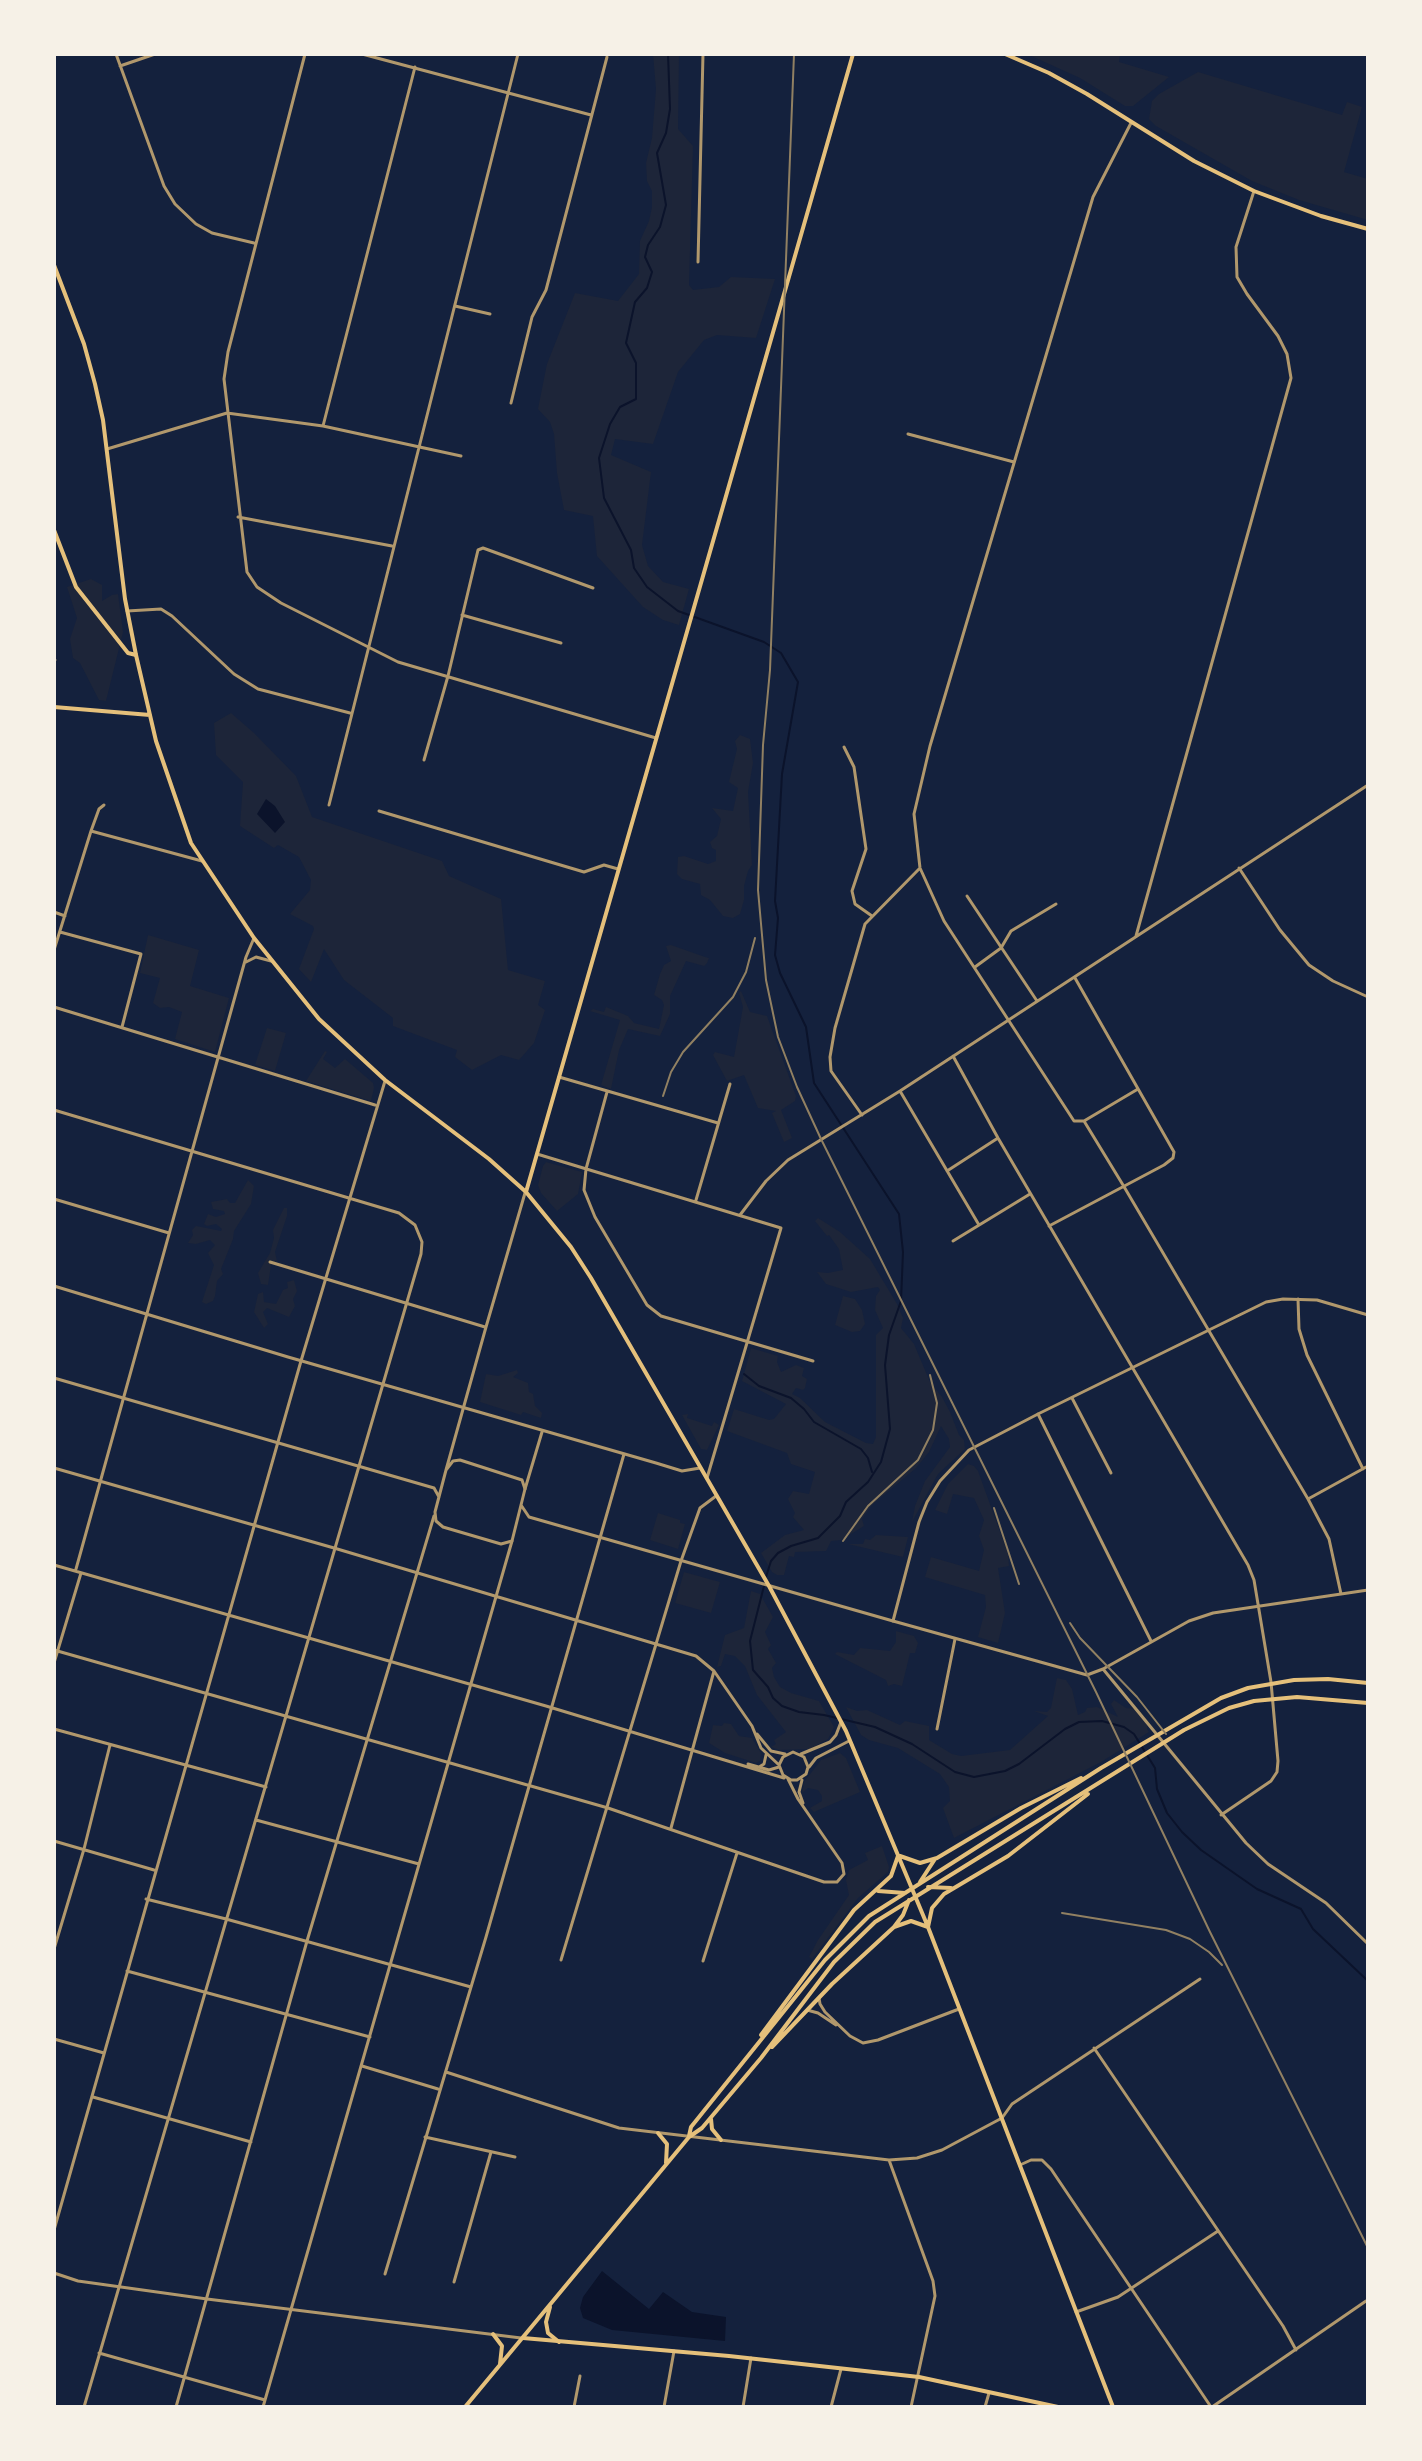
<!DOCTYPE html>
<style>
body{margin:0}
#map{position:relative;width:1422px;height:2461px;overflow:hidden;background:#14213d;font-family:Montserrat,sans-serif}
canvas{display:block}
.frame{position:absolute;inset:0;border:56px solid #f6f1e7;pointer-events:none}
</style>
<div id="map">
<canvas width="1422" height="2461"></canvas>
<div class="frame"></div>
</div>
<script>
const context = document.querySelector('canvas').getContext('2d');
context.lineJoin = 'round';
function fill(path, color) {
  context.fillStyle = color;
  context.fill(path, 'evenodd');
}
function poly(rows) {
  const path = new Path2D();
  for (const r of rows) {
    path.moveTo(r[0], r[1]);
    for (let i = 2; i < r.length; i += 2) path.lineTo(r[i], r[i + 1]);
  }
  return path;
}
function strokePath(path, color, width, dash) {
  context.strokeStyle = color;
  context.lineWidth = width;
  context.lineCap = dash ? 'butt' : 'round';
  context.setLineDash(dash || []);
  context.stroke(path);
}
const green = poly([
 [653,54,679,54,678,129,693,146,689,285,693,290,719,287,731,277,775,279,756,338,717,335,704,340,678,372,653,444,615,439,611,455,651,472,642,545,648,566,663,582,689,589,679,625,663,620,643,607,597,556,593,516,564,510,557,473,554,434,550,422,538,409,547,364,575,293,618,301,639,274,640,241,649,221,652,207,652,191,647,181,646,163,652,138,656,89],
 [1027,54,1120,54,1119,62,1169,77,1133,106,1125,106,1080,78],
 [1198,72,1342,115,1347,102,1362,107,1344,172,1368,179,1368,220,1299,200,1252,181,1156,126,1149,119,1152,101,1159,94],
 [91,579,102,585,102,601,112,595,118,594,123,632,106,701,99,700,80,663,73,658,70,639,77,618,67,587],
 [231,713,254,733,296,776,312,817,442,861,449,876,501,899,508,970,545,981,538,1005,545,1010,534,1043,519,1060,501,1055,472,1070,455,1057,457,1050,393,1026,393,1018,344,980,324,949,311,982,299,969,314,929,313,926,290,914,310,890,311,880,299,857,278,845,274,848,240,826,243,782,216,755,214,723],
 [740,735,750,739,753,763,748,792,752,865,748,871,744,886,744,900,740,914,733,918,723,916,710,900,701,895,700,884,682,879,677,874,678,857,684,856,708,864,716,861,716,850,712,848,710,842,717,836,721,819,712,808,733,811,738,788,729,782,737,749,735,741],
 [148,935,199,950,190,986,229,998,215,1052,175,1039,182,1012,169,1007,160,1008,153,1003,160,978,140,973],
 [671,945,705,957,709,958,707,963,704,966,686,961,670,996,670,1014,660,1036,628,1029,619,1050,611,1089,601,1085,620,1020,590,1011,593,1009,604,1012,606,1007,628,1016,634,1023,659,1029,664,1005,662,1000,654,995,660,974,664,965,671,961,666,946],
 [741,991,750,1012,767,1016,796,1096,795,1101,781,1110,792,1138,784,1142,772,1113,776,1111,758,1108,744,1075,727,1081,713,1055,715,1052,734,1057,743,1007,739,993],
 [267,1028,286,1033,275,1071,255,1065],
 [325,1051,327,1052,323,1059,335,1068,345,1059,373,1083,374,1088,371,1101,306,1081],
 [546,1162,582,1172,578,1194,557,1211,541,1193,538,1185,543,1166],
 [248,1180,254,1186,251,1204,234,1231,233,1239,221,1269,223,1274,217,1281,215,1296,213,1301,206,1304,202,1302,214,1265,208,1253,215,1245,210,1240,196,1244,188,1243,193,1235,192,1230,196,1226,221,1231,222,1229,216,1224,207,1226,204,1224,208,1214,216,1217,225,1214,224,1211,213,1209,211,1202,227,1199,230,1203,235,1203],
 [284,1208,287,1208,287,1216,275,1252,277,1261,271,1265,268,1285,261,1284,258,1273,270,1253,274,1238,273,1230],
 [818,1218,840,1232,870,1259,897,1304,903,1318,901,1328,914,1344,930,1382,942,1397,950,1412,959,1435,964,1440,965,1449,938,1474,912,1522,915,1506,925,1481,950,1447,949,1439,941,1426,929,1452,916,1468,872,1505,862,1519,864,1526,841,1540,831,1541,826,1551,795,1552,794,1557,789,1556,784,1575,777,1575,772,1572,761,1553,785,1535,804,1530,793,1517,795,1513,788,1499,793,1491,809,1494,815,1472,791,1464,787,1453,727,1431,734,1409,769,1420,774,1419,786,1404,742,1381,751,1348,778,1356,777,1362,781,1372,796,1365,804,1368,802,1376,807,1379,805,1388,803,1390,796,1388,792,1394,800,1398,825,1422,866,1443,873,1444,876,1437,876,1335,883,1328,875,1310,876,1296,880,1290,878,1287,851,1292,826,1284,817,1272,828,1273,843,1270,839,1249,829,1235,827,1236,815,1221],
 [294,1280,297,1291,293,1299,295,1306,289,1317,267,1308,263,1312,268,1324,264,1328,254,1312,258,1294,263,1292,264,1302,276,1304,283,1290,288,1288,287,1282],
 [843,1296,855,1299,862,1310,865,1324,860,1331,852,1332,835,1325],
 [517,1370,518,1373,513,1377,528,1383,529,1392,533,1394,535,1406,542,1413,541,1418,523,1412,521,1415,480,1402,486,1374,498,1376],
 [688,1414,687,1418,712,1426,714,1422,719,1425,707,1450,701,1449,682,1415],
 [968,1464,974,1466,978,1471,1008,1554,1009,1566,998,1568,1005,1613,998,1643,978,1637,986,1607,985,1595,925,1577,931,1557,979,1571,984,1550,979,1536,984,1520,974,1498,953,1494,947,1514,935,1510,948,1484],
 [658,1513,680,1520,680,1523,685,1524,678,1549,650,1540],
 [876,1535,908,1537,903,1557,848,1544,863,1544,865,1539,870,1540],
 [684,1572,720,1582,711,1613,675,1603],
 [751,1591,760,1594,773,1617,765,1632,771,1645,768,1649,776,1663,772,1668,774,1677,780,1687,791,1693,819,1701,834,1727,828,1739,810,1749,779,1750,771,1747,776,1744,774,1740,786,1732,757,1695,745,1666,735,1656,725,1654,721,1666,717,1667,725,1635,744,1628],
 [896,1631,914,1636,918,1643,915,1653,910,1653,902,1686,894,1684,888,1686,886,1680,835,1654,837,1652,854,1655,860,1648,890,1651,896,1642],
 [1057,1678,1066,1680,1072,1689,1078,1715,1085,1712,1087,1708,1097,1707,1118,1717,1111,1704,1114,1700,1126,1708,1139,1709,1148,1721,1147,1729,1149,1732,1101,1762,954,1838,943,1808,950,1801,949,1787,940,1774,898,1748,869,1740,861,1735,846,1707,857,1711,867,1710,900,1725,905,1721,929,1726,929,1740,952,1754,961,1756,1010,1750,1048,1716,1034,1711,1047,1712,1051,1708],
 [724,1723,731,1724,739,1736,752,1738,761,1753,760,1761,756,1763,725,1753,709,1743,713,1725,722,1726],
 [840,1753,846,1758,860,1792,814,1812,810,1808,822,1801,822,1796,818,1790,808,1788,802,1793,804,1782,821,1760],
 [882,1846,889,1867,888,1872,858,1898,812,1959,809,1957,818,1940,849,1895,846,1880,849,1870,868,1860,865,1853]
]);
const water = poly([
 [266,799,275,806,285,822,275,833,257,814],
 [602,2271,649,2309,663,2292,692,2312,726,2317,725,2341,612,2330,583,2318,580,2308,583,2297]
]);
const stream = poly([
 [668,54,670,109,666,133,657,153,666,205,660,227,648,245,645,257,652,272,647,288,635,302,626,343,636,363,636,399,620,407,610,424,599,458,604,498,631,550,634,568,647,587,678,611,764,642,781,653,798,682,782,774,775,901,778,918,775,955,780,973,806,1027,814,1083,899,1214,903,1252,901,1301,889,1335,885,1365,890,1429,881,1462,868,1482,846,1502,840,1516,818,1538,791,1546,778,1553,771,1561,765,1580],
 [744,1374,759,1386,791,1398,804,1409,814,1422,861,1449,868,1458,872,1472],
 [764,1586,750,1641,753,1670,768,1687,773,1698,782,1706,799,1712,824,1715,875,1727,912,1744,955,1772,974,1777,1005,1771,1019,1764,1065,1729,1079,1722,1102,1721,1124,1727,1134,1734,1155,1768,1157,1789,1167,1813,1182,1832,1201,1850,1257,1889,1301,1909,1313,1929,1368,1981]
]);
const minor = poly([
 [116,54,164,186,175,204,196,224,212,233,254,243],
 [305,54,228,352,224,379,247,572,257,587,281,603,398,662,656,738],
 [362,54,591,115],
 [120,66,155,54],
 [1131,123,1093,197,930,746,914,814,920,868,944,921,1074,1121,1084,1121,1123,1185,1308,1499,1329,1539,1341,1594],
 [698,262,703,54],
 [455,306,490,314],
 [511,403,532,317,546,290,607,57],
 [323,426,415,67],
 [908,434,1014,462],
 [107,449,227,413,323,426,461,456],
 [238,517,392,546],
 [127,611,161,609,172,616,234,674,258,689,350,713],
 [462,615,561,643],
 [54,659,55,660],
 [844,747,854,767,866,849,852,891,855,904,872,916],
 [424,760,448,676,478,550,483,548,593,588],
 [329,805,518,54],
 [379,811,584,872,604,865,618,869],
 [91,831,202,861],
 [1239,868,1280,930,1309,965,1333,981,1368,997],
 [967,896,1037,1001],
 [54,912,65,916],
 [60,932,141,954,122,1027],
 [1136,936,1291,378,1287,354,1278,336,1247,294,1237,277,1236,247,1254,191],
 [54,950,91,831,99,809,104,805],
 [246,962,256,957,271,961],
 [975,967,1001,948,1011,931,1056,904],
 [54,1007,375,1105],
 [953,1056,998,1138,1248,1565,1254,1580,1271,1682,1278,1761,1277,1772,1271,1781,1221,1815],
 [559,1077,718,1123],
 [900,1091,979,1225],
 [607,1092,586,1169,584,1190,595,1217,647,1305,661,1316,813,1361],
 [54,1110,399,1213,415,1225,422,1242,421,1254,84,2407],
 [862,1115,831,1071,830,1057,835,1028,865,924,920,868],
 [1084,1121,1138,1089],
 [537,1154,781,1228,707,1478],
 [947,1171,998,1138],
 [54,1199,169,1233],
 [696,1200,730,1084],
 [740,1215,766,1181,788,1160,900,1091,1368,785],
 [1049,1226,1164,1165,1173,1158,1174,1152,1075,978],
 [953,1241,1030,1194],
 [270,1262,485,1327],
 [54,1286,288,1357,656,1463,682,1471,700,1468],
 [1298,1299,1299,1329,1307,1355,1363,1469],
 [1072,1398,1111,1473],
 [1038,1414,1151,1641],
 [54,1468,334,1548,696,1656,714,1671,752,1726,761,1748,779,1765,783,1775,791,1780,797,1780,806,1774,808,1767,804,1757,793,1752,783,1757,779,1765],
 [525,1489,542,1432],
 [1308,1499,1368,1466],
 [54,1565,546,1706,784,1778],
 [76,1569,246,957,254,938],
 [893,1621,1087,1675,1103,1669,1189,1621,1213,1613,1368,1590],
 [54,1650,608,1808,824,1882,837,1882,844,1874,842,1863,798,1799,788,1779],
 [54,1663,81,1573],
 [1103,1669,1246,1843,1268,1864,1326,1903,1368,1944],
 [54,1729,266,1787],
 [937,1729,955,1639],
 [757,1734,771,1751,785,1754],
 [801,1754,830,1742,836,1735,841,1722],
 [748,1764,769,1770,779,1767],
 [759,1767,764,1764,766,1755],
 [809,1767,816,1758,849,1741],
 [802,1780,799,1792,803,1803],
 [256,1820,419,1864],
 [671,1828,714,1671],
 [54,1841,154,1870],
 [146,1899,226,1919,471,1987],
 [54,1949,84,1849,110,1745],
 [561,1960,681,1561,700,1508,716,1496],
 [703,1961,737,1853],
 [127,1971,370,2037],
 [819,1998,820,2004,825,2012,850,2036,863,2043,878,2040,959,2009],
 [807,2010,818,2013,836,2025],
 [54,2039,104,2053],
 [1094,2048,1283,2326,1296,2350],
 [362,2066,438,2089],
 [446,2072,619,2128,889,2160,917,2158,942,2150,1002,2118,1012,2104,1200,1979],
 [93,2097,251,2142],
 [425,2137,515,2157],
 [889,2160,933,2281,935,2296,911,2407],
 [1020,2165,1031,2160,1042,2160,1051,2169,1211,2407],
 [54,2230,301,1361,385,1081],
 [54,2273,78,2281,207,2299,521,2338],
 [385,2274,486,1937,624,1454],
 [454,2282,491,2152],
 [1076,2312,1118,2297,1218,2231],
 [99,2353,265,2400],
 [176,2407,307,1941,434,1516],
 [263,2407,512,1541],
 [574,2407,580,2376],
 [664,2407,674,2351],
 [743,2407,751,2358],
 [831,2407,841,2369],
 [985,2407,989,2393],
 [1212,2407,1366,2301]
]);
const tertiary = poly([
 [54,1378,434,1488,439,1497],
 [446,1470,453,1461,460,1460,522,1480,525,1489,512,1541,501,1544,443,1527,436,1521,435,1512,446,1470,486,1327,525,1193],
 [521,1505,529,1517,893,1621,919,1522,927,1502,940,1481,969,1450,1038,1414,1266,1302,1283,1299,1317,1300,1368,1315]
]);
const secondary = poly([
 [1005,54,1049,73,1087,94,1194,161,1254,191,1321,216,1368,229],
 [54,530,76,587,128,653,136,655],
 [523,2338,729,2356,919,2377,1058,2407]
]);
const primary = poly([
 [54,265,84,344,95,384,103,420,125,599,136,655,156,741,191,843,254,938,319,1019,385,1080,489,1159,526,1192,571,1247,591,1278,769,1586,846,1731,928,1927,1113,2407],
 [54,707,150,715],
 [526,1192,853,54],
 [900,1856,920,1863,937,1858,1021,1808,1081,1778],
 [920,1882,935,1859],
 [928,1887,951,1888],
 [878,1891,905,1893],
 [894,1927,911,1921,928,1927,932,1908,944,1894,1008,1856,1088,1794],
 [761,2035,854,1910,891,1876,898,1856],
 [772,2047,832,1984,894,1927,903,1915,909,1900],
 [711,2119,712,2129,721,2140],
 [658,2133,667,2144,666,2163],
 [689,2136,691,2127,825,1960,869,1916,1101,1768,1221,1698,1248,1688,1294,1680,1328,1679,1368,1683],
 [550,2307,546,2322,548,2333,559,2342],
 [493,2334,502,2346,500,2364],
 [465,2407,689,2137,702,2128,761,2058,834,1962,875,1922,1184,1730,1229,1708,1254,1701,1297,1697,1368,1703]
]);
const rail = poly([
 [794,54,770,670,763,745,758,890,766,980,778,1037,797,1087,821,1139,1096,1692,1210,1932,1368,2248],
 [663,1096,671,1072,683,1052,733,997,746,972,755,938],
 [994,1508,1019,1584],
 [843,1541,868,1506,918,1460,933,1430,937,1403,930,1375],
 [1070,1623,1080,1638,1137,1697,1166,1734],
 [1062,1913,1166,1930,1190,1939,1209,1952,1222,1965]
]);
fill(green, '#1d2539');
fill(water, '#0b132b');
strokePath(stream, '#0b132b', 2);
strokePath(minor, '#b1986c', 3);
strokePath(tertiary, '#b1986c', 3);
strokePath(secondary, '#e5c07b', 4);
strokePath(primary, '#e5c07b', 4);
strokePath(rail, '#918062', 2);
</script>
